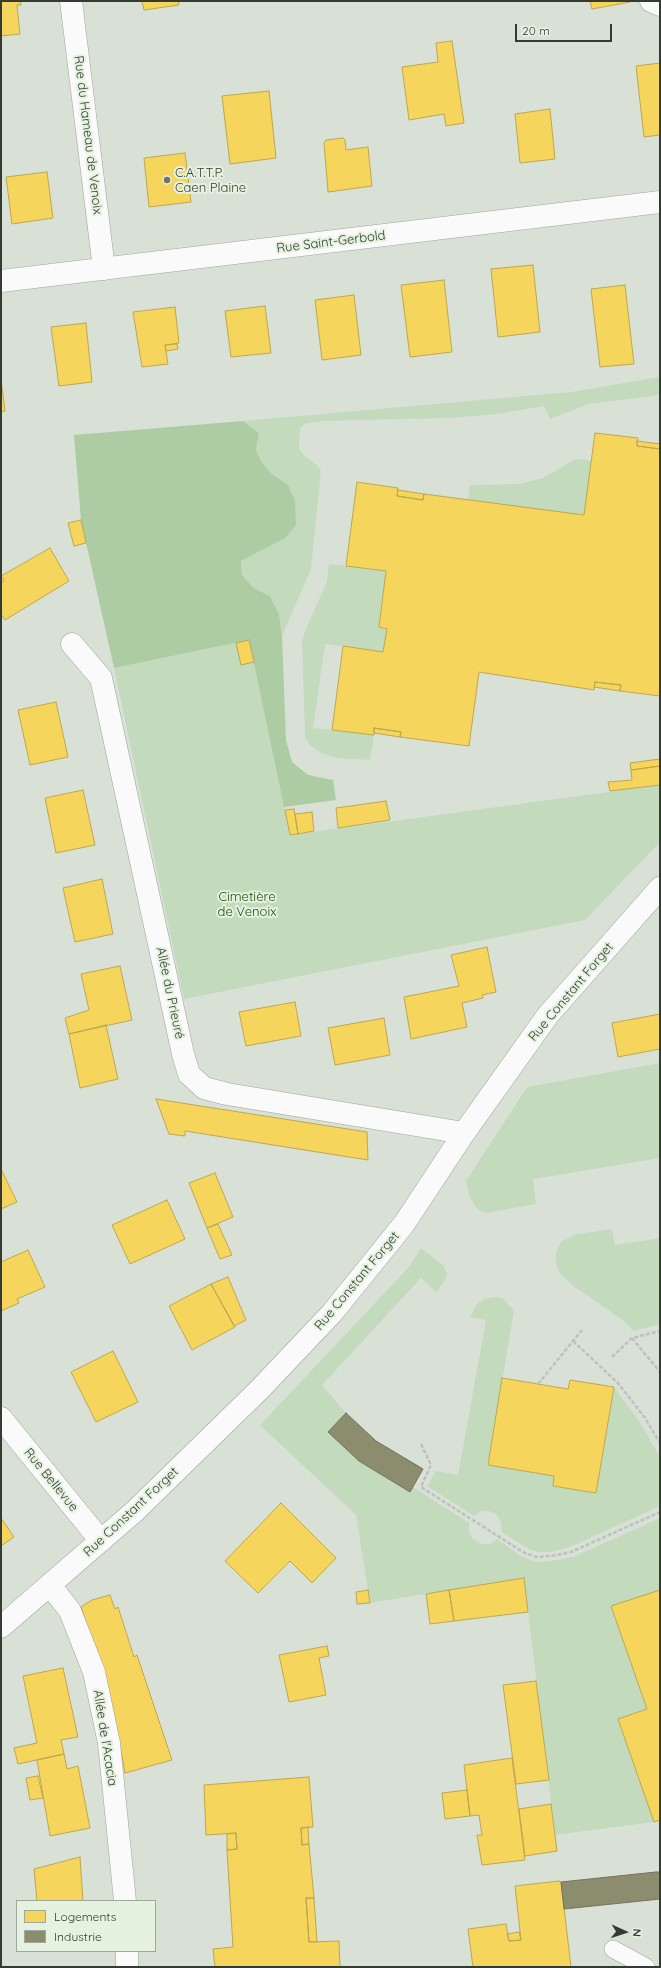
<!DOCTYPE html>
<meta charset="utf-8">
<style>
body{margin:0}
#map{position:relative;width:661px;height:1968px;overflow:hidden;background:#d9e1d7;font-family:Quicksand,sans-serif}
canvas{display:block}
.frame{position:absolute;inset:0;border:2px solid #353b33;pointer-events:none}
.legend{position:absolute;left:16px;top:1900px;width:140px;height:52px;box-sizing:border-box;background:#e5f2e0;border:1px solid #9fa99b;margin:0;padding:5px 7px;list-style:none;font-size:12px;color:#353b33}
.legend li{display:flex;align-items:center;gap:8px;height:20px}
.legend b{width:20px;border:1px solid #9fa99b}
.north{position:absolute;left:605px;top:1912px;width:40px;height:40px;-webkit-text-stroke:3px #e5f2e0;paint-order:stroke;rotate:93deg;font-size:11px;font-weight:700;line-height:16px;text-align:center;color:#353b33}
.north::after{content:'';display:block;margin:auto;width:14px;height:18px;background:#353b33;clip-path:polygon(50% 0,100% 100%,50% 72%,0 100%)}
.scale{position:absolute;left:515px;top:24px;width:97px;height:18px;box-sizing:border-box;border:2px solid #353b33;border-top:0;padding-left:5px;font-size:12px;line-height:14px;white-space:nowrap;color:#353b33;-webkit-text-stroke:3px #e5f2e0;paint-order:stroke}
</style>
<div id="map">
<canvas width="661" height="1968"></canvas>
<div class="frame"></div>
<ul class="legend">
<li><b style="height:11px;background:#f6d55c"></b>Logements</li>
<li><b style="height:11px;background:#8c8c6e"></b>Industrie</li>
</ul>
<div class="north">N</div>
<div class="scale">20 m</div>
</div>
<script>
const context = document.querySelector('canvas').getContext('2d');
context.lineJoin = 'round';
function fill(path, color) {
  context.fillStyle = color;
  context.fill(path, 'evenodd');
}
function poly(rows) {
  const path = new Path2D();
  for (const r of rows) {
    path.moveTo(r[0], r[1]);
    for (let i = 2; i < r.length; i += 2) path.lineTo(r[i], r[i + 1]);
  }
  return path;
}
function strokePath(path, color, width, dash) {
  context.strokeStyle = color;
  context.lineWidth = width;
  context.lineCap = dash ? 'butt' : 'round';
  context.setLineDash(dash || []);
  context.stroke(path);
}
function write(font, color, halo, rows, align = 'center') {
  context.font = font + ' Quicksand,sans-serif';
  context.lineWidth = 4;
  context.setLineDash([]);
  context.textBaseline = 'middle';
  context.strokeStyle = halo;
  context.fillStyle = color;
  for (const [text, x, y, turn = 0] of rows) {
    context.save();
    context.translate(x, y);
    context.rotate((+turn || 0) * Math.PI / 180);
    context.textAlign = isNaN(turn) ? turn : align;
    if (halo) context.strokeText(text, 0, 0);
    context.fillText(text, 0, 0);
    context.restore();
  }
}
const green = poly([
 [660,377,660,395,589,404,550,419,544,406,498,414,449,418,322,421,304,424,300,429,299,449,306,457,317,465,321,471,311,569,282,636,279,614,270,596,254,588,242,575,241,561,270,546,288,485,271,473,262,463,256,450,259,433,243,421,571,392],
 [583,459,592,461,584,515,468,500,470,485,519,484,543,478,574,460],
 [329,564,386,571,379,627,387,629,383,652,325,644,313,728,374,735,370,760,337,758,321,753,310,745,305,736,302,641,305,631,327,582],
 [249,640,290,835,660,785,660,842,585,920,184,999,114,668],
 [660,1063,660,1158,533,1179,536,1204,486,1213,477,1209,469,1195,466,1181,527,1087],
 [612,1229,615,1245,660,1238,660,1324,633,1331,624,1321,572,1285,559,1272,556,1263,556,1252,561,1242,574,1235],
 [421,1248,443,1265,447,1274,445,1281,436,1292,421,1278,322,1385,346,1413,328,1432,359,1461,410,1492,413,1487,469,1523,469,1532,473,1539,481,1544,490,1544,497,1539,521,1556,536,1562,551,1561,573,1557,660,1518,660,1590,611,1607,647,1709,618,1719,654,1822,555,1835,524,1578,370,1603,356,1515,260,1425,409,1267],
 [494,1297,502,1298,514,1310,488,1465,554,1476,553,1486,596,1493,614,1387,639,1421,660,1457,660,1506,570,1547,551,1552,537,1552,525,1547,502,1532,501,1523,497,1515,489,1511,481,1511,474,1516,427,1486,436,1471,458,1475,486,1320,470,1317,476,1305,484,1299]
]);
const forest = poly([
 [243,421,259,433,256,450,262,463,271,473,288,485,295,501,296,525,285,538,241,561,242,575,254,588,270,596,279,614,282,636,286,740,292,762,308,775,333,780,336,800,284,807,249,640,114,668,81,520,74,435]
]);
const homes = poly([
 [1,1,20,1,21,5,17,5,20,34,1,36,1,1],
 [142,1,178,1,179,5,144,10,142,1],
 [590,1,630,1,630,2,592,9,590,1],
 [452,41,464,123,446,126,444,114,409,120,402,67,438,62,436,43,452,41],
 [660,63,660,135,644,137,636,66,660,63],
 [269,91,276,158,230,164,222,96,269,91],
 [550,109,555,159,520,163,515,114,550,109],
 [343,138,345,140,346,150,368,147,372,186,328,192,324,143,326,140,343,138],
 [185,153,191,202,149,207,144,158,185,153],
 [47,172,53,218,12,224,6,177,47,172],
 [533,265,540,332,498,337,491,269,533,265],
 [444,280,452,352,410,357,401,285,444,280],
 [625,285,634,364,600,367,591,289,625,285],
 [354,295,361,355,322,360,315,300,354,295],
 [265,306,271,353,231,357,225,311,265,306],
 [175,307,179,343,165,345,168,364,142,367,133,312,175,307],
 [86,323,92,382,59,386,51,327,86,323],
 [177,344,178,349,166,351,165,345,177,344],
 [1,379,5,411,1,412,1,379],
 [595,433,638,438,637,446,660,449,660,696,620,691,621,685,595,682,594,690,479,672,469,746,400,737,401,732,374,728,374,735,332,730,343,646,383,652,387,629,379,627,386,571,346,566,357,482,398,488,397,496,423,500,424,494,584,515,595,433],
 [637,441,660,444,660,449,637,446,637,441],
 [398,490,424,494,423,500,397,496,398,490],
 [81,520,86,543,74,546,68,523,81,520],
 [50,548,69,581,5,620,1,614,1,583,4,581,1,576,50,548],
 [249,640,254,662,241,665,236,643,249,640],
 [595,682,621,685,620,691,594,687,595,682],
 [56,702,68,757,30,765,18,710,56,702],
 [374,728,401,732,400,737,374,733,374,728],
 [660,759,660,766,631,770,630,763,660,759],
 [660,766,660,785,610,791,608,782,632,780,631,770,660,766],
 [83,790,95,845,56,853,45,798,83,790],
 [386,801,390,820,338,828,336,808,386,801],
 [294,809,298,834,290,835,285,810,294,809],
 [312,812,314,831,298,834,295,814,312,812],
 [102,879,113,934,75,942,63,888,102,879],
 [487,947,496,992,482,995,483,998,462,1003,467,1027,411,1039,404,997,459,986,451,955,487,947],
 [120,966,132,1020,69,1034,65,1018,89,1010,81,974,120,966],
 [295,1002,301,1036,246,1046,239,1012,295,1002],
 [660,1014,660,1049,618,1057,612,1023,660,1014],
 [384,1018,390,1055,335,1065,328,1028,384,1018],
 [106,1025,118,1079,80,1088,69,1034,106,1025],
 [156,1099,367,1132,368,1160,185,1131,185,1136,169,1134,156,1099],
 [1,1169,17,1202,1,1209,1,1169],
 [215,1173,233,1217,207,1228,189,1183,215,1173],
 [167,1200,185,1239,130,1264,112,1225,167,1200],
 [218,1224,232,1255,220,1259,207,1228,218,1224],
 [28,1250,45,1287,17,1299,19,1303,1,1311,1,1262,28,1250],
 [228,1277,246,1320,234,1326,211,1284,228,1277],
 [211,1284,235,1327,192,1350,169,1306,211,1284],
 [113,1351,138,1402,96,1422,71,1372,113,1351],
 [502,1378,568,1389,570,1380,614,1387,596,1493,553,1486,554,1476,488,1465,502,1378],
 [281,1503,336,1558,312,1583,290,1561,258,1593,225,1561,281,1503],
 [1,1518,14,1537,1,1546,1,1518],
 [524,1578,528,1612,454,1621,449,1590,524,1578],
 [368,1590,370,1603,357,1604,356,1592,368,1590],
 [449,1590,454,1621,430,1624,426,1594,449,1590],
 [660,1590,660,1820,654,1822,618,1719,647,1709,611,1606,660,1590],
 [110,1595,115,1609,118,1607,134,1657,137,1655,172,1760,125,1773,116,1724,102,1669,81,1607,92,1600,110,1595],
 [327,1646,329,1656,319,1658,326,1695,289,1702,279,1655,327,1646],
 [63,1668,78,1737,61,1740,64,1754,18,1764,14,1748,37,1743,23,1676,63,1668],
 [536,1681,549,1780,516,1784,503,1685,536,1681],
 [64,1754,67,1769,78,1766,90,1828,50,1836,37,1760,64,1754],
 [512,1758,525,1860,482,1865,477,1835,482,1835,479,1815,470,1816,464,1765,512,1758],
 [38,1776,43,1798,30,1800,26,1778,38,1776],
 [309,1777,313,1827,301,1828,302,1845,309,1844,314,1898,306,1898,309,1942,339,1941,340,1967,215,1967,213,1949,233,1947,227,1850,237,1849,236,1833,206,1835,204,1785,309,1777],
 [467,1790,470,1816,445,1819,442,1793,467,1790],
 [551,1804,557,1851,525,1856,519,1809,551,1804],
 [308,1827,309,1844,302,1845,301,1828,308,1827],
 [236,1833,237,1849,227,1850,227,1834,236,1833],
 [80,1857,83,1901,37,1901,34,1869,80,1857],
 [559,1881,561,1882,571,1967,473,1967,468,1929,506,1924,509,1941,521,1940,515,1886,559,1881],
 [306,1898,314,1898,317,1942,309,1942,306,1898],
 [519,1932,521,1940,509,1941,507,1934,519,1932]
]);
const industry = poly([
 [346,1413,376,1441,423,1469,410,1492,359,1461,328,1432,346,1413],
 [656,1872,660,1872,660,1899,564,1909,561,1882,656,1872]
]);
const path = poly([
 [632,1338,660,1372],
 [573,1341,618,1383,645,1418,660,1443],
 [612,1357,632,1338,660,1331],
 [538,1384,582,1330],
 [421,1444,431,1465,421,1487,523,1552,536,1557,551,1556,571,1552,660,1512]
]);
const lane = poly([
 [613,1949,646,1967]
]);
const street = poly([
 [71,1,104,269],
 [651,1,660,5],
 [1,281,660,202],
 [72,644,101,678,183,1054,189,1074,204,1088,227,1094,464,1133],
 [1,1418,101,1541],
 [50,1585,70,1611,94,1672,109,1743,125,1901],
 [1,1627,135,1511,260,1389,332,1313,404,1224,464,1133,548,1015,660,888],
 [127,1951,127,1967]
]);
const markers = [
 [167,180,4,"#6e756c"]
];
const streetNames = [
 ["Rue du Hameau de Venoix",88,135,83],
 ["Rue Saint-Gerbold",331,242,-7],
 ["Rue Constant Forget",571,992,-50],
 ["Allée du Prieuré",170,993,78],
 ["Rue Constant Forget",357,1281,-50],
 ["Rue Bellevue",51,1480,51],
 ["Rue Constant Forget",131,1512,-43],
 ["Allée de l'Acacia",105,1738,81]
];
const poiNames = [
 ["C.A.T.T.P.",175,173],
 ["Caen Plaine",175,188]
];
const parkNames = [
 ["Cimetière",247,897],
 ["de Venoix",247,912]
];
fill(green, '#c4dabd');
fill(forest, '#adcca3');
fill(homes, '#f6d55c');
strokePath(homes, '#bca750', 1);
fill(industry, '#8c8c6e');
strokePath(industry, '#72745c', 1);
strokePath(lane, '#9fa49d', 18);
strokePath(street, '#9fa49d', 23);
strokePath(path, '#bec1be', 2.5, [4, 2]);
strokePath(lane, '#f9faf9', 17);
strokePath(street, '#f9faf9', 22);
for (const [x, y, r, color] of markers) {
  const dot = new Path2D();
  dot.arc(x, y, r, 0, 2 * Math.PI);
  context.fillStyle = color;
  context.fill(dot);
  strokePath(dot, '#e5f2e0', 1.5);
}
write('13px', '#353b33', '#e5f2e0', streetNames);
write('13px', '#353b33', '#e5f2e0', poiNames, 'left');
write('13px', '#1c4a03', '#e5f2e0', parkNames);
</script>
